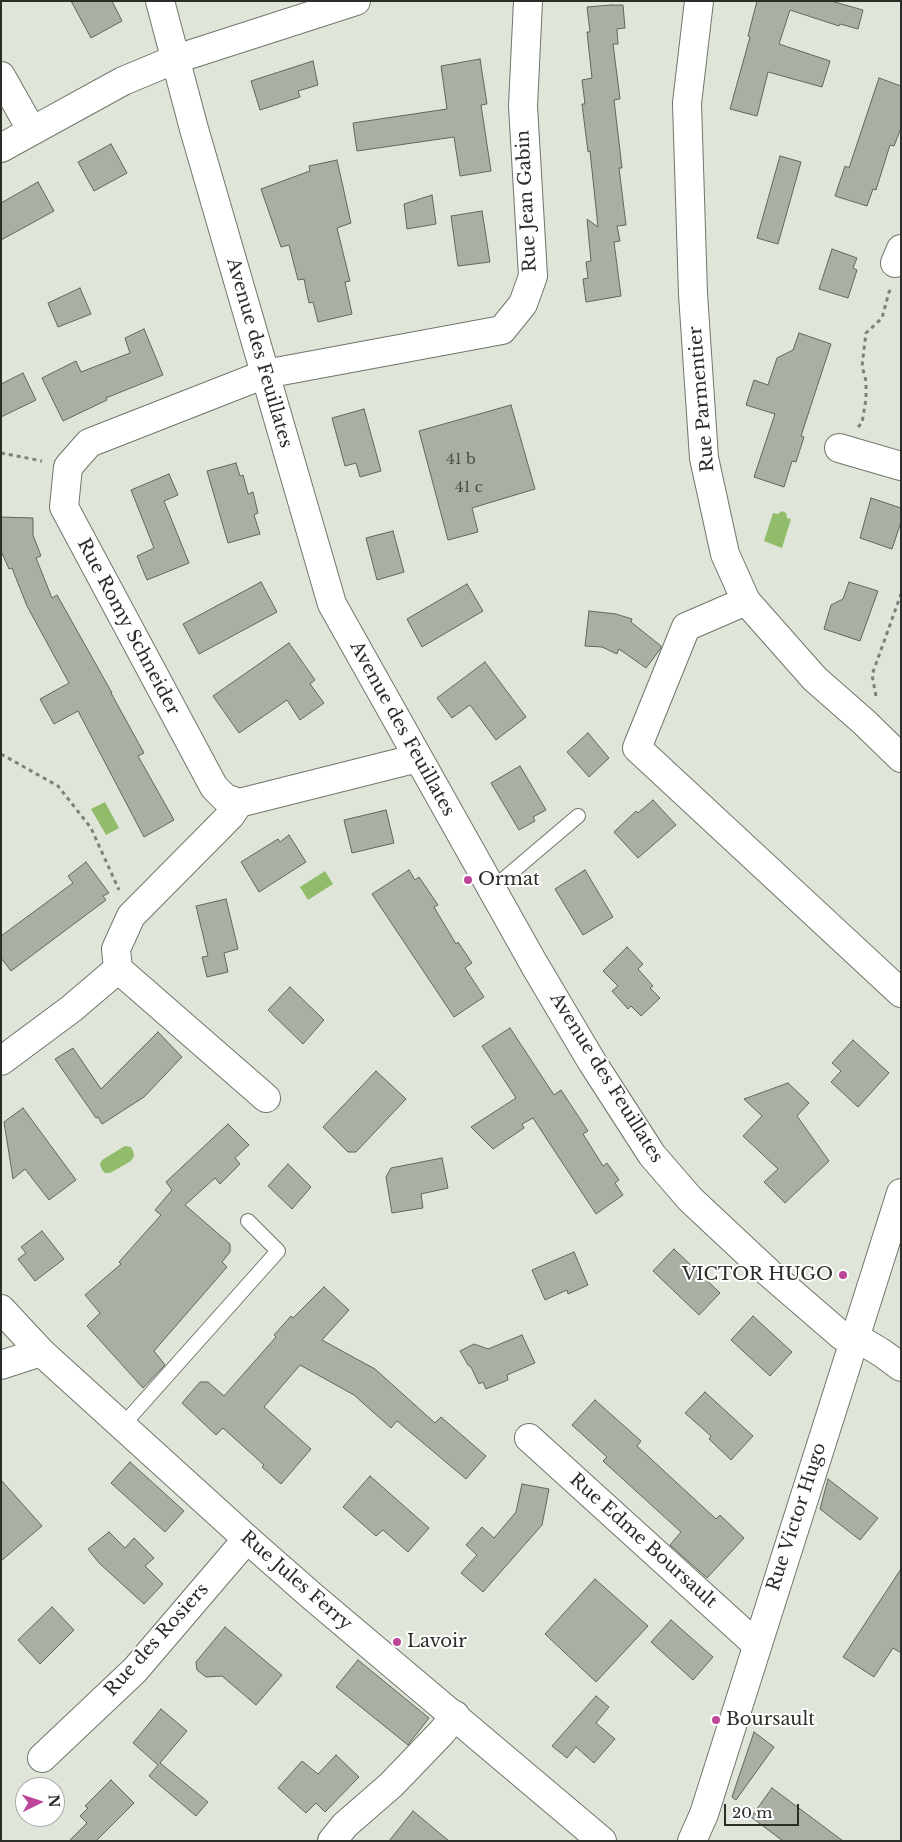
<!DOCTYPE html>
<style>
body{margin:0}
#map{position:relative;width:902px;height:1842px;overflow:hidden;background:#dfe6d9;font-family:"Libre Baskerville",serif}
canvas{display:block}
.frame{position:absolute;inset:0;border:2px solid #2b2d28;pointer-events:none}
.north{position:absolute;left:15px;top:1777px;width:50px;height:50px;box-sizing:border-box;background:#fff;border:1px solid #aaaba9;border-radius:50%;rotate:86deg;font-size:14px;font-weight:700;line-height:20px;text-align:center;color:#2b2d28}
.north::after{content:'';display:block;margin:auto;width:18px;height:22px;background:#bd459a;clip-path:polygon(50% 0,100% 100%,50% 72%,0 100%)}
.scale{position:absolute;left:724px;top:1804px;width:75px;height:22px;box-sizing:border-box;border:2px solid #2b2d28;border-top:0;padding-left:6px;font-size:15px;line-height:18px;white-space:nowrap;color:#2b2d28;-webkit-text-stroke:4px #fff;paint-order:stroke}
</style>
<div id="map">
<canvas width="902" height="1842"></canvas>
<div class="frame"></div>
<div class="north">N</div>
<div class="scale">20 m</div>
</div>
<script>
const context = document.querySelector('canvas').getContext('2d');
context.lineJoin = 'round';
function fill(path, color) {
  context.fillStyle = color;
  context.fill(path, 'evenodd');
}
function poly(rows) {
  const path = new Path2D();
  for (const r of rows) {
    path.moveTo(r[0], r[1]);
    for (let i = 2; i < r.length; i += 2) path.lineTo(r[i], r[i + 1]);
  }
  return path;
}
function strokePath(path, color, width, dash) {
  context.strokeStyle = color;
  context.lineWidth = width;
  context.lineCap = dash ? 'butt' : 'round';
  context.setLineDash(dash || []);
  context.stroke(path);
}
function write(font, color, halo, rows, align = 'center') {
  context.font = font + ' "Libre Baskerville",serif';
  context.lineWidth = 4;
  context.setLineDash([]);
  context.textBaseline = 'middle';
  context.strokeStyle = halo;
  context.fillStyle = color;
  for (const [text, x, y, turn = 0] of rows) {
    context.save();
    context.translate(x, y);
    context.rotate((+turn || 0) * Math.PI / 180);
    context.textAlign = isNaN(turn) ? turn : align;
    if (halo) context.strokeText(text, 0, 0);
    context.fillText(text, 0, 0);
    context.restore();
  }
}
const water = poly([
 [782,511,786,513,787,518,791,519,782,548,764,541,773,513,778,514],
 [105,802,119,828,106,835,91,809],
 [325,871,333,884,308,900,300,887],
 [125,1146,131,1147,133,1151,134,1156,131,1161,110,1173,105,1173,102,1170,100,1164,102,1160]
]);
const building = poly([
 [71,1,112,1,122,21,91,38,71,1],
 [757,1,831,1,863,10,858,29,840,24,839,26,790,10,779,44,830,61,822,87,768,72,757,116,730,109,750,37,748,36,757,1],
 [611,5,623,5,625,28,617,29,618,44,613,44,620,99,614,100,622,168,619,168,626,225,617,226,620,241,614,242,621,296,586,302,583,279,588,278,586,262,591,261,587,219,598,227,590,151,588,152,582,104,585,104,582,80,592,78,587,32,590,32,587,7,611,5],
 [480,59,487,104,481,105,491,171,460,176,454,137,357,151,353,123,447,109,441,66,480,59],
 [313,61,318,85,298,91,300,97,260,110,251,81,313,61],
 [879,78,901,86,901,128,894,146,890,145,876,190,873,189,867,206,835,196,845,166,849,168,879,78],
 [111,144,127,173,94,191,78,162,111,144],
 [780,156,801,162,778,244,757,238,780,156],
 [337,160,351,223,337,228,350,281,345,282,352,314,318,322,313,302,309,303,304,279,298,280,289,245,281,247,261,189,310,171,309,166,337,160],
 [38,182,54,211,1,240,1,203,38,182],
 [432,195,436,224,407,229,404,204,432,195],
 [482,211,490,262,458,266,451,216,482,211],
 [832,249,857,258,853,268,857,270,848,298,819,289,832,249],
 [80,288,91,314,58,327,48,303,80,288],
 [144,329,163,375,106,398,107,400,63,421,42,378,76,361,81,372,130,353,125,338,144,329],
 [799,333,831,344,801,436,804,437,796,462,792,461,784,487,754,477,775,414,746,405,754,380,768,385,777,358,793,350,799,333],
 [23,373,36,400,1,417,1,384,23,373],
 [511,405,535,489,472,508,478,532,448,540,419,431,511,405],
 [364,409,381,471,360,477,356,463,345,466,332,418,364,409],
 [236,463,240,476,243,475,248,494,253,492,258,513,254,515,260,534,228,543,207,471,236,463],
 [169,474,178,495,164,501,189,563,147,580,137,556,154,548,131,490,169,474],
 [871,498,901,508,901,522,892,549,860,538,871,498],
 [1,517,33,518,33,535,41,556,36,558,52,598,57,595,112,693,111,693,144,753,138,756,174,820,144,837,78,711,54,724,40,699,69,683,27,606,12,568,9,569,1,551,1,517],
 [393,531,404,572,377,580,366,538,393,531],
 [261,582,277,612,199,654,183,624,261,582],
 [849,582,878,591,860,641,824,629,831,605,843,599,849,582],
 [467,584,483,611,422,647,407,619,467,584],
 [589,611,616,614,632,619,631,622,661,646,661,648,646,668,619,649,617,654,602,647,585,646,589,611],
 [289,643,315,680,310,684,324,703,300,720,287,700,239,733,213,696,289,643],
 [485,662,526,717,496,740,470,705,452,718,437,698,485,662],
 [588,733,609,758,589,777,567,752,588,733],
 [520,766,546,810,533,817,535,821,519,830,491,783,520,766],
 [653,800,676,825,638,858,614,832,636,811,638,813,653,800],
 [386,810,394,843,352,853,344,820,386,810],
 [289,835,306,862,259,892,241,862,278,839,280,842,289,835],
 [86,862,109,893,103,896,106,900,11,971,1,958,1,936,73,883,68,876,86,862],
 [409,870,415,880,419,877,438,905,434,907,456,944,458,942,472,963,465,968,484,997,454,1017,372,894,409,870],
 [585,870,613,917,583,935,555,889,585,870],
 [226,899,238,949,224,953,228,972,207,977,202,957,208,956,196,906,226,899],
 [627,947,643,964,638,969,653,986,650,988,660,998,641,1016,631,1006,628,1009,612,991,618,986,603,971,627,947],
 [290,987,324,1020,303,1044,268,1010,290,987],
 [510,1028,554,1095,561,1090,588,1131,583,1134,603,1166,607,1163,619,1180,615,1183,623,1195,596,1214,533,1118,522,1124,524,1128,493,1149,471,1127,516,1098,482,1046,510,1028],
 [158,1032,182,1057,144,1097,102,1124,98,1117,96,1118,55,1059,73,1048,101,1089,158,1032],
 [853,1040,889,1073,858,1107,831,1082,841,1071,832,1063,853,1040],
 [376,1071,406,1099,356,1152,348,1152,323,1127,376,1071],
 [788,1083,809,1103,797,1116,829,1161,785,1203,764,1182,778,1169,743,1136,762,1116,744,1099,788,1083],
 [23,1108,76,1180,49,1200,25,1169,13,1179,4,1122,23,1108],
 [228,1124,249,1145,235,1158,240,1164,220,1184,215,1178,185,1205,230,1244,230,1252,222,1262,227,1267,154,1351,165,1365,143,1388,87,1326,100,1313,85,1295,121,1264,119,1262,161,1215,155,1210,172,1190,166,1182,228,1124],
 [442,1158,448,1188,421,1194,423,1208,392,1213,386,1177,391,1168,442,1158],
 [288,1164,311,1187,292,1209,268,1186,288,1164],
 [42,1231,64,1259,35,1281,18,1259,26,1253,21,1247,42,1231],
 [674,1249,720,1293,699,1315,653,1271,674,1249],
 [574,1252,588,1285,568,1294,567,1290,545,1300,532,1270,574,1252],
 [324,1287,349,1310,322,1340,375,1369,435,1423,441,1417,486,1456,466,1479,397,1421,391,1428,354,1395,300,1365,264,1407,311,1449,281,1484,262,1467,264,1465,223,1428,216,1435,182,1403,200,1382,208,1382,224,1396,276,1337,274,1335,291,1316,293,1318,324,1287],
 [753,1316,792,1352,770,1376,731,1340,753,1316],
 [522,1335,535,1363,507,1375,508,1380,486,1389,483,1382,479,1384,471,1367,468,1365,460,1351,474,1344,488,1349,522,1335],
 [705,1392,753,1436,731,1460,709,1439,711,1436,685,1413,705,1392],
 [595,1400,641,1441,637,1446,716,1519,720,1515,744,1538,707,1578,670,1545,681,1532,603,1461,607,1457,572,1425,595,1400],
 [130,1462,184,1511,165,1532,111,1483,130,1462],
 [370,1476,429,1528,408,1552,383,1530,376,1536,343,1507,370,1476],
 [828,1479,878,1518,860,1540,820,1509,828,1479],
 [1,1480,42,1526,1,1561,1,1480],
 [522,1484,549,1489,542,1525,483,1592,461,1573,477,1555,466,1545,482,1527,494,1538,516,1512,522,1484],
 [109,1532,125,1548,134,1538,154,1558,145,1566,163,1584,144,1604,99,1563,88,1549,109,1532],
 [901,1569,901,1653,893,1648,874,1677,843,1657,901,1569],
 [595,1579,648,1626,596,1682,545,1634,595,1579],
 [52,1607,74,1630,40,1664,18,1640,52,1607],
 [671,1620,713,1657,693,1680,651,1642,671,1620],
 [225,1627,282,1675,256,1705,222,1676,206,1677,197,1670,196,1662,225,1627],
 [358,1660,429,1718,408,1745,336,1687,358,1660],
 [596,1696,609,1707,596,1723,615,1739,594,1763,576,1747,567,1758,552,1746,596,1696],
 [161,1709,187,1731,160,1763,208,1802,196,1816,149,1776,158,1765,133,1743,161,1709],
 [754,1732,774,1747,736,1800,732,1797,754,1732],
 [336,1755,359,1777,325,1812,316,1803,306,1813,278,1788,302,1761,318,1774,336,1755],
 [111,1780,134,1803,96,1841,69,1841,87,1823,80,1816,88,1808,85,1806,111,1780],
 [772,1788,843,1841,783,1841,751,1817,772,1788],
 [413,1811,449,1841,389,1841,413,1811]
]);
const path = poly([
 [858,427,862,423,866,399,866,381,862,366,866,333,882,318,889,292,892,288],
 [1,453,42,461],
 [876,696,872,675,901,594],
 [1,754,58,786,91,828,119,890]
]);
const service = poly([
 [492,889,578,816],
 [122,1426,278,1251,248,1221]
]);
const minor = poly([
 [160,1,194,129,332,604,534,964,592,1062,652,1155,690,1199,769,1273,842,1336,854,1336,882,1353,901,1367],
 [1,76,32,131],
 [1,148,123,81,176,59,356,1],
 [895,263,901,249],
 [839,448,901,466],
 [746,601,686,627,637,748,901,993],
 [418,758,239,803,225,798,214,787,64,507,68,467,89,443,265,374,502,330,523,304,533,276,523,106,528,1],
 [118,969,116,949,131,916,230,816,239,803],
 [1,1061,71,1009,118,969,266,1098],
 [1,1365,41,1352],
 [529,1438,757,1645],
 [42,1758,135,1670,247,1539],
 [332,1841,345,1825,391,1785,442,1732,455,1715]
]);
const tertiary = poly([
 [699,1,687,103,693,294,704,458,725,554,746,601,815,679,864,722,901,758],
 [1,1309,41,1352,247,1539,313,1597,602,1841],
 [692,1841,704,1814,901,1193]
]);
const markers = [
 [468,880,5,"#bd459a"],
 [843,1275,5,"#bd459a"],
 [397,1642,5,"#bd459a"],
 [716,1720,5,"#bd459a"]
];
const numberNames = [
 ["41 b",461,460],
 ["41 c",469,488]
];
const streetNames = [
 ["Rue Jean Gabin",527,201,-93],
 ["Avenue des Feuillates",259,353,74],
 ["Rue Parmentier",702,399,-95],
 ["Rue Romy Schneider",128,627,62],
 ["Avenue des Feuillates",402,729,61],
 ["Avenue des Feuillates",606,1078,58],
 ["Rue Victor Hugo",797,1517,-72],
 ["Rue Edme Boursault",643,1541,42],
 ["Rue Jules Ferry",296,1581,41],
 ["Rue des Rosiers",157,1640,-48]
];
const poiNames = [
 ["Ormat",478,880],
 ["VICTOR HUGO",833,1275,"right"],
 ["Lavoir",407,1642],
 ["Boursault",726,1720]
];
fill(water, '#91bc69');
fill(building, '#a9b0a3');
strokePath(building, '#60675b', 1);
strokePath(service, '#6f766a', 16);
strokePath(minor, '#6f766a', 30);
strokePath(tertiary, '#6f766a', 30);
strokePath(path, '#7d8279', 3, [4, 4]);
strokePath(service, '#fff', 14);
strokePath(minor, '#fff', 28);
strokePath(tertiary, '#fff', 28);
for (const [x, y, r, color] of markers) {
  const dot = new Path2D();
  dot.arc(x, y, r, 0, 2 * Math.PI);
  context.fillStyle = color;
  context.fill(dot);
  strokePath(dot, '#fff', 2);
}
write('15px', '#4a4e47', null, numberNames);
write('18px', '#2b2d28', '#fff', streetNames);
write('18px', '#2b2d28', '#fff', poiNames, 'left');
</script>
